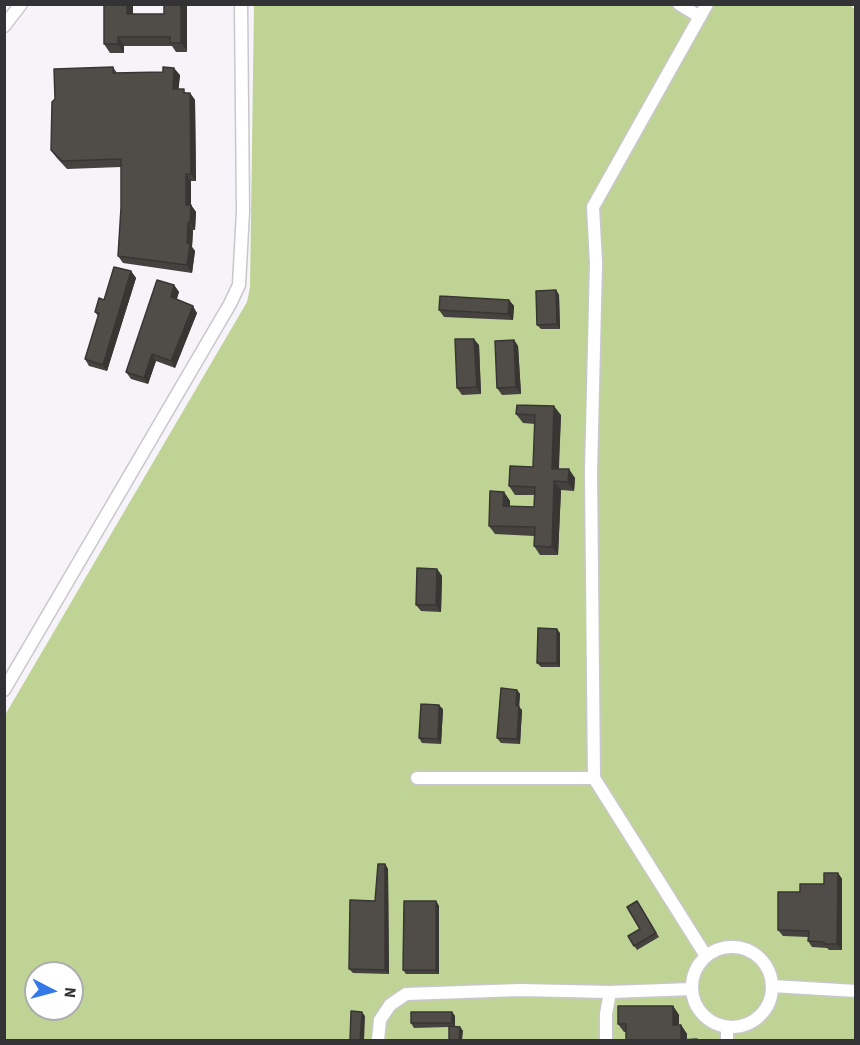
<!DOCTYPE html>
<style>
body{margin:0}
#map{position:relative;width:860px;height:1045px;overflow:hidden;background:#f6f4f9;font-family:"Source Sans 3",sans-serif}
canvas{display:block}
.frame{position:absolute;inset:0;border:6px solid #333234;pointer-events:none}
.north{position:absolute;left:24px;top:961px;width:60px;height:60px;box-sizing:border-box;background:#fff;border:2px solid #adadae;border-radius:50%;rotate:96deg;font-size:16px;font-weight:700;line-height:24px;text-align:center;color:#333234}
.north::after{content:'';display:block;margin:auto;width:21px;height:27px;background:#3479e6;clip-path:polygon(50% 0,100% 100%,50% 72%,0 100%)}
</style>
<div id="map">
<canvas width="860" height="1045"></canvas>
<div class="frame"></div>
<div class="north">N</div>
</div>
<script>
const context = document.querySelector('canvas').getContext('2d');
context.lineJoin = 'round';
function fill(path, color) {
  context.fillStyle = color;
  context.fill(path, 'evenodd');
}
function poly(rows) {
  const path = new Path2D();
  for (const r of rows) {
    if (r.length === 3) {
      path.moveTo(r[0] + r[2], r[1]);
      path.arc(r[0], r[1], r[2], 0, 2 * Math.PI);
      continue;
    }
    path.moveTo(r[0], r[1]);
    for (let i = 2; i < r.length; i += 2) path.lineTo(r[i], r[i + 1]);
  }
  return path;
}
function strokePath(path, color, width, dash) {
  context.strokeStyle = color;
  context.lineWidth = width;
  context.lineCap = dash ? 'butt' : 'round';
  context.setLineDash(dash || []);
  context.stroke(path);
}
const green = poly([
 [254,5,851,5,856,12,855,1040,5,1040,5,715,247,302,250,287],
 [36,973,72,973,72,1009,36,1009]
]);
const street = poly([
 [679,4,700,17],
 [4,26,21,4],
 [4,690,230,304,239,285,243,211,241,4],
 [417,778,594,778],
 [732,987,40],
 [706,956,594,778,591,472,596,263,593,207,707,4],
 [772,986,856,991],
 [378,1040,380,1020,390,1005,406,994,520,990,610,992],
 [606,1040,606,1014,610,992,692,989],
 [727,1040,727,1027]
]);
const wall = poly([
 [133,14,164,14,187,52,176,52,172,46,124,46,124,53,110,53,104,44],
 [113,67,117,73,180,75,178,89,187,93,190,93,195,100,196,181,191,181,191,205,196,212,195,230,193,230,192,247,195,251,192,273,123,263,118,256,121,208,121,167,67,169,56,157,51,150],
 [131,271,136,278,107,371,89,366,85,359,98,316,95,312,104,300],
 [174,285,179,292,177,299,197,313,175,368,156,361,148,384,131,379,126,372],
 [556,290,559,295,560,329,541,329,537,325],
 [509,300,514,306,513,320,444,317,439,310],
 [514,340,518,346,521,394,502,395,497,388],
 [479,345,481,394,462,395,457,388],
 [516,414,561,415,559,469,575,478,574,491,561,490,558,555,540,555,534,546,534,536,495,534,489,526,504,492,510,501,510,506,534,507,535,495,515,495,509,486,533,467,535,424,523,423],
 [437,569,442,576,441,612,421,611,416,605],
 [560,633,560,667,541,667,537,663],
 [517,690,520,694,519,707,522,710,520,744,501,743,497,738],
 [443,709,441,744,422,743,419,738],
 [385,864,388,869,389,974,353,973,349,969,375,901],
 [838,873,842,879,842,950,829,950,827,948,812,947,808,941,808,937,783,936,778,930,800,892,824,884],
 [436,901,439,906,439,974,406,974,403,970],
 [637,901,659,937,637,950,628,936,640,929],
 [618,1006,673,1006,679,1015,679,1025,681,1025,687,1034,687,1040,697,1039,698,1041,626,1041,626,1032,624,1032,618,1024],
 [452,1012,455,1016,455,1026,460,1027,463,1031,449,1027,414,1028,411,1023]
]);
const shadedWall = poly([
 [127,4,133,4,133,23,127,14],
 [181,4,187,4,187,52,181,43],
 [118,37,124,46,124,53,118,44],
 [174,68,180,75,178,96,173,89],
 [190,93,195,100,196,181,191,174],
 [186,174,191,181,191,205,196,212,195,230,190,223,186,205],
 [188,223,193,230,192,247,195,251,192,273,187,265],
 [131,271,136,278,107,371,103,365],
 [174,285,179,292,175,303,171,297],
 [556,290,559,295,560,329,557,324],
 [509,300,514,306,513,320,508,314],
 [193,306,197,313,175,368,171,361],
 [474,339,479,345,481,394,477,387],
 [514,340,518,346,521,394,516,387],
 [152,354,156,361,148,384,144,378],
 [554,406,561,415,558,477,552,469],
 [569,469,575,478,574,491,568,482],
 [554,481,561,490,558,555,552,547],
 [504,492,510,501,510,515,503,506],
 [437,569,442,576,441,612,436,605],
 [557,629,560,633,560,667,557,663],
 [517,690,520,694,519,707,522,710,520,744,517,739,516,706],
 [439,705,443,709,441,744,438,739],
 [385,864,388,869,389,974,385,970],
 [838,873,842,879,842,950,837,944],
 [436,901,439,906,439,974,436,970],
 [673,1006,679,1015,679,1034,673,1025],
 [362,1012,365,1016,364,1041,360,1041],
 [452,1012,455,1016,455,1027,452,1023],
 [681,1025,687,1034,687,1041,681,1041],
 [460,1027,463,1031,462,1041,459,1041]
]);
const building = poly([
 [104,4,127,4,127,14,164,14,164,4,181,4,181,43,170,43,170,37,118,37,118,44,104,44,104,4],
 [113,67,113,73,163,72,163,67,174,68,173,89,184,89,184,93,190,93,191,174,186,174,186,205,191,205,190,223,188,223,187,243,190,244,187,265,118,256,121,208,121,159,62,161,51,150,52,102,55,99,54,69,113,67],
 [114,267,131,271,103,365,85,359,99,313,95,312,99,298,104,300,114,267],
 [157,280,174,285,171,297,193,306,171,361,152,354,144,378,126,372,157,280],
 [556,290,557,324,537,325,536,291,556,290],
 [440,296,509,300,508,314,439,310,440,296],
 [455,339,474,339,477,387,457,388,455,339],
 [514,340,516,387,497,388,495,341,514,340],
 [517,405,554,406,552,469,569,469,568,482,554,481,552,547,534,546,535,527,489,526,490,491,504,492,503,506,534,507,535,487,509,486,510,466,533,467,535,415,516,414,517,405],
 [417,568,437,569,436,605,416,605,417,568],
 [538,628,557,629,557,663,537,663,538,628],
 [501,688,517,690,516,706,519,706,517,739,497,738,501,688],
 [421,704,439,705,438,739,419,738,421,704],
 [378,864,385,864,385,970,349,969,350,900,375,901,378,864],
 [824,873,838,873,837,944,824,944,824,942,808,941,809,931,778,930,778,892,800,892,800,884,824,884,824,873],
 [404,901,436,901,436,970,403,970,404,901],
 [637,901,656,933,634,946,628,936,640,929,627,907,637,901],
 [618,1006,673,1006,673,1025,681,1025,681,1040,697,1039,697,1041,626,1041,626,1024,618,1024,618,1006],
 [351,1011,362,1012,360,1041,350,1041,351,1011],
 [411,1012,452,1012,452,1023,411,1023,411,1012],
 [449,1026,460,1027,459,1041,449,1041,449,1026]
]);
fill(green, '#bfd494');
strokePath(street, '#c9c7cb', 15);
strokePath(street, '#fff', 12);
fill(wall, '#45423f');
fill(shadedWall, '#383633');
fill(building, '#504d49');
strokePath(building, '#383633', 1.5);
</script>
